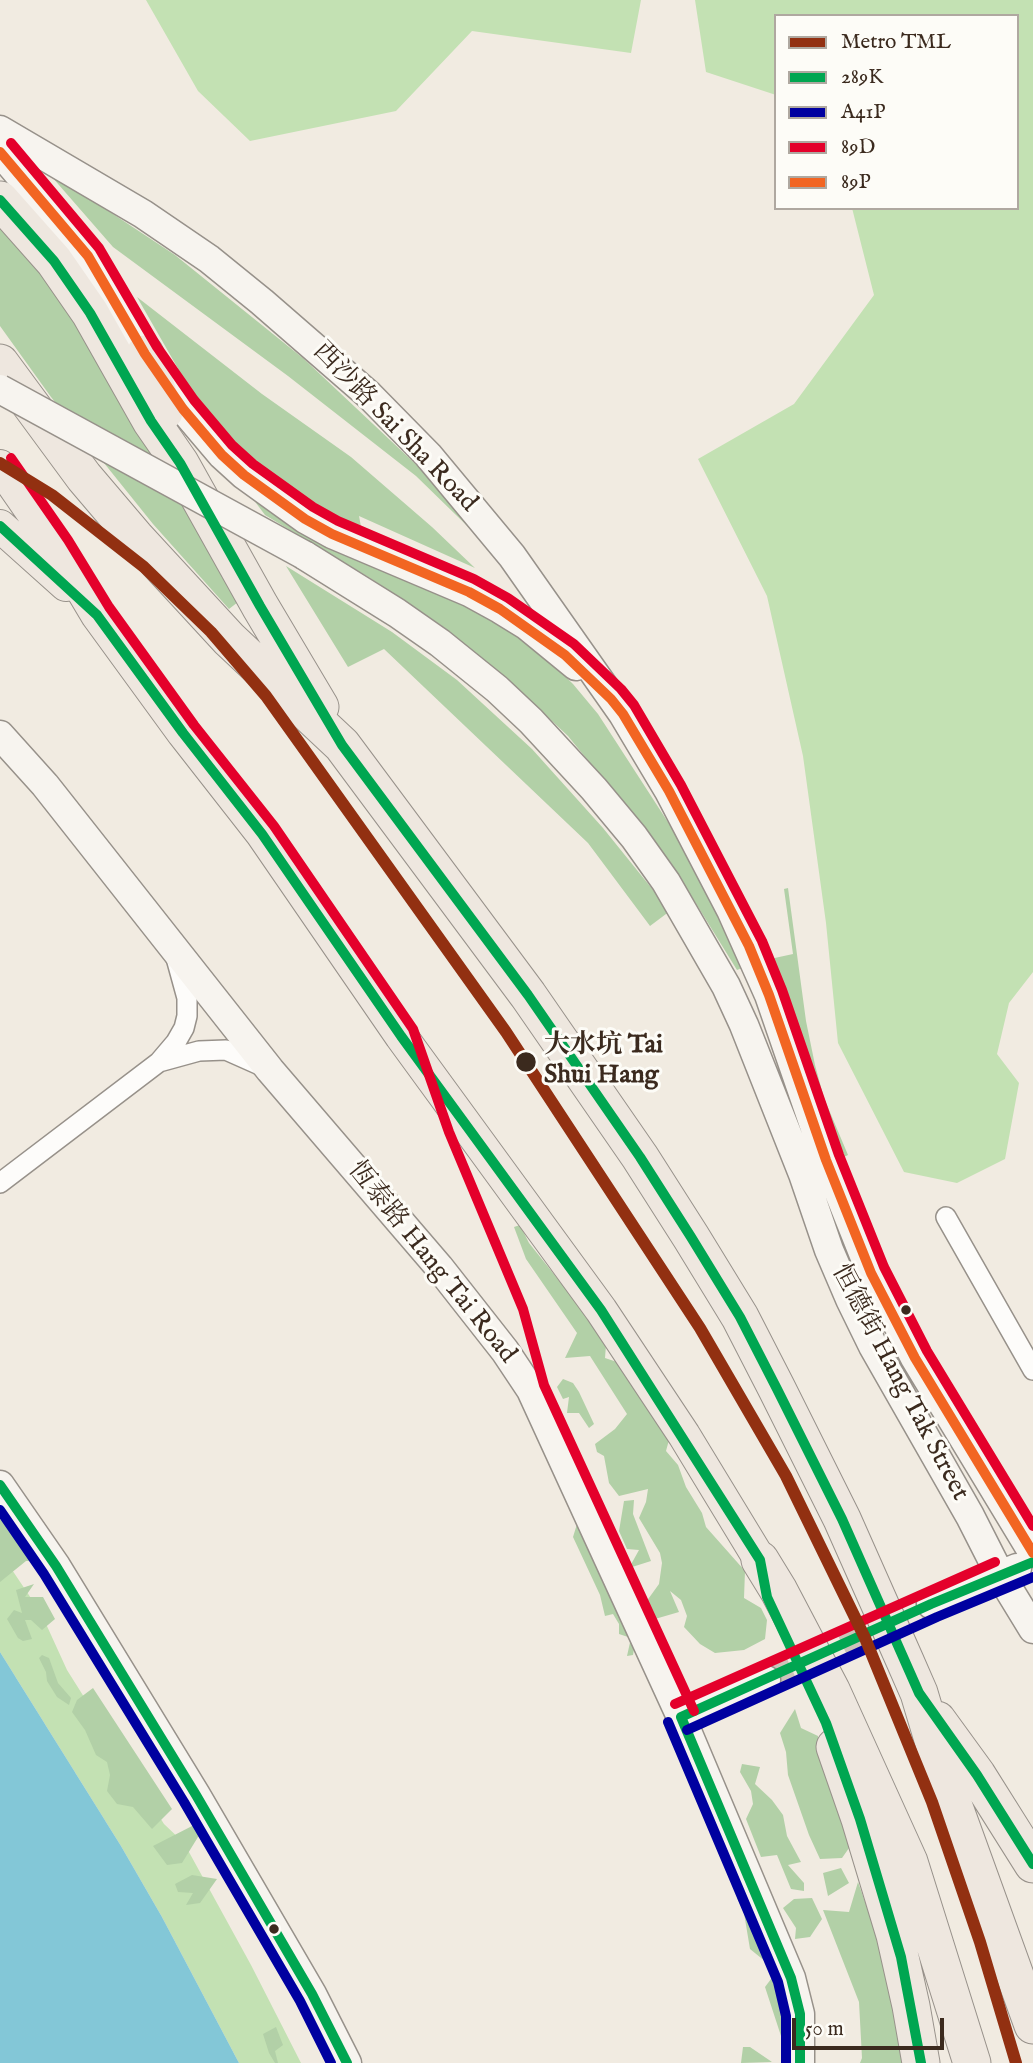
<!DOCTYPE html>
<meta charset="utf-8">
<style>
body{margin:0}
#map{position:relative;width:1033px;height:2063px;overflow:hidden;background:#f1ebe1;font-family:"IM FELL English",serif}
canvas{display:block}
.legend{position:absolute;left:774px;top:14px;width:245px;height:196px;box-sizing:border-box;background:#fdfcf7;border:2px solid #afa8a0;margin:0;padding:9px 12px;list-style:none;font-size:21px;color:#3b2a1e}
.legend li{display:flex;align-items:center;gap:14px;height:35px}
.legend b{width:35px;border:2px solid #afa8a0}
.scale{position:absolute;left:792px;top:2018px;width:152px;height:32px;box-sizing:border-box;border:4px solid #3b2a1e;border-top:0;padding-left:9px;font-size:21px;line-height:24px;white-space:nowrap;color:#3b2a1e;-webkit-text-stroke:5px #fdfcf7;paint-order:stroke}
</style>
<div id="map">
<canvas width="1033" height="2063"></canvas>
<ul class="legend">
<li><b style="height:9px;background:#923011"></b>Metro TML</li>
<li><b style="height:9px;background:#00a651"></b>289K</li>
<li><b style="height:9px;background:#0000a0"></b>A41P</li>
<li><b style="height:9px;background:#e4002b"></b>89D</li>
<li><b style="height:9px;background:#f26522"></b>89P</li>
</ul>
<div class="scale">50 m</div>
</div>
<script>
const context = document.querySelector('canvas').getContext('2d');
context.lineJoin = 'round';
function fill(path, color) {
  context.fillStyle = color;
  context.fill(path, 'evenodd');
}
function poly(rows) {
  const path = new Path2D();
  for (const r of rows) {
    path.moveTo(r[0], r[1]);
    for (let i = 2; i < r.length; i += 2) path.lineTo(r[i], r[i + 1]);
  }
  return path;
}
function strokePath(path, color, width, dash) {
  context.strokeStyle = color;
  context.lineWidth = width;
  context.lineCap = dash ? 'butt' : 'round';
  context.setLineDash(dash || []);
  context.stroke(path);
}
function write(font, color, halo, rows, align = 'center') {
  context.font = font + ' "IM FELL English","Noto Serif TC",serif';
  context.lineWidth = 6;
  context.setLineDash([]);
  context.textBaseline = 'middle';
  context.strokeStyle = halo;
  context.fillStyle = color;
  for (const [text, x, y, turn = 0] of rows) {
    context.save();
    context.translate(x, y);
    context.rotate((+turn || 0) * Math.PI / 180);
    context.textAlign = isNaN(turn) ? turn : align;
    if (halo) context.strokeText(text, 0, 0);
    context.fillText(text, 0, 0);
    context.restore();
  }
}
const green = poly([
 [146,0,641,0,631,53,472,31,396,111,250,141,198,91],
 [695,0,1033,0,1033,972,1009,1003,997,1054,1019,1083,1005,1159,957,1183,904,1172,838,1043,826,923,803,756,767,596,698,459,794,404,874,295,852,208,1017,208,1017,16,776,16,776,95,706,72],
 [0,1552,41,1613,67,1670,164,1824,184,1843,251,1965,301,2063,239,2063,162,1917,121,1846,0,1652]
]);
const forest = poly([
 [45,169,175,255,304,359,424,472,495,553,416,476,288,376,113,247],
 [0,219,92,339,238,602,229,609,153,524,51,397,0,326],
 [137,297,262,394,351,457,432,527,475,568,359,516,362,532,324,513,283,487,248,460,216,427,188,386],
 [250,495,502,623,539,651,573,684,598,714,686,850,742,968,737,970,671,863,568,736,505,677,445,628,370,578,265,515],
 [286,566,392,632,457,680,532,749,603,828,670,911,650,926,588,843,384,649,348,667],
 [788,888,806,1021,815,1065,824,1098,848,1155,838,1160,770,959,793,954,784,889],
 [520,1225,529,1243,573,1298,606,1345,605,1358,623,1364,669,1440,666,1451,678,1465,686,1487,702,1513,706,1527,745,1571,744,1598,761,1608,767,1620,765,1639,744,1650,715,1653,700,1644,684,1627,687,1616,681,1600,670,1591,679,1612,655,1619,646,1602,659,1584,662,1563,660,1553,639,1518,646,1502,648,1489,619,1496,609,1483,604,1456,597,1452,595,1444,615,1429,627,1414,590,1356,565,1358,577,1333,526,1259,514,1227],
 [563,1379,573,1383,579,1392,594,1424,589,1428,579,1413,567,1413,569,1397,563,1399,557,1387],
 [634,1500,633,1514,651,1561,629,1568,639,1550,627,1549,619,1531,624,1501],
 [0,1519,22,1539,33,1561,26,1561,0,1582],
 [582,1522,638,1623,633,1655,627,1656,631,1638,619,1634,619,1624,613,1614,605,1616,600,1595,573,1537,577,1524],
 [34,1584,25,1597,43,1597,55,1619,42,1630,31,1620,25,1620,32,1639,23,1641,18,1638,7,1619,14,1610,22,1613,16,1590],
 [42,1655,49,1658,58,1683,71,1698,69,1705,57,1697,47,1681,46,1672,39,1658],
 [93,1688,172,1809,152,1829,133,1807,117,1804,107,1791,110,1775,107,1762,96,1755,85,1730,72,1712,77,1700],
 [795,1709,801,1728,818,1736,819,1755,854,1841,842,1858,820,1859,809,1835,788,1775,786,1752,780,1733],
 [742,1764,760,1767,755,1784,772,1800,783,1815,787,1836,801,1862,788,1865,804,1883,804,1891,791,1889,777,1855,761,1857,746,1819,753,1804,751,1791,740,1772],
 [196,1824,204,1833,198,1837,182,1863,167,1865,153,1846],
 [841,1868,849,1883,828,1896,823,1873],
 [192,1875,217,1879,200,1903,186,1905,193,1893,178,1892,175,1884],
 [858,1882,890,1973,908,2063,860,2063,862,2058,859,2002,823,1910,849,1912],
 [742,1889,770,1960,766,1962,750,1949,744,1913,737,1898,737,1890],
 [812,1898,822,1919,810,1937,795,1939,796,1928,783,1908,794,1899],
 [771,1979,780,1979,790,2038,781,2036,765,1987],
 [276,2027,283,2045,275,2051,278,2063,275,2063,269,2053,263,2034],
 [743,2047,750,2047,772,2062,741,2063]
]);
const water = poly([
 [0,1652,121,1846,162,1917,239,2063,0,2063]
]);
const secondaryTunnel = poly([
 [766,1680,931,1604]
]);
const street = poly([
 [159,1062,199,1051,226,1050,262,1066],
 [0,1183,159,1062,176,1042,184,1028,187,1016,187,998,176,958],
 [946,1217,1033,1370]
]);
const secondary = poly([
 [0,130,143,214,209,259,262,302,369,395,428,455,512,556,623,714,669,791,731,910,769,995,826,1160,871,1273,915,1358,1033,1553],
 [0,152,88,256,117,303,145,354,183,409,222,455,244,475,305,519,332,534,469,592,500,609,526,625,576,666],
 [304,555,397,613,440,643,497,689,531,721,594,789,634,837,666,882,726,986,744,1025,803,1174,829,1250,850,1299,873,1346,970,1516,1000,1575,1033,1629],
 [0,735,45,785,270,1070,439,1267,505,1351,531,1390,681,1717,791,1978,800,2014,800,2063],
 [0,1485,56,1566,196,1795,312,1994,347,2063],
 [931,1604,1017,1568],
 [681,1717,766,1680]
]);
const primary = poly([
 [0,466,57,548,97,615,183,733,262,834,401,1036,601,1310,684,1435,760,1560],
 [0,526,66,585]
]);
const highway = poly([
 [0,200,54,261,90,313,151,421,180,463,260,606,320,707],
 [145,354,164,412],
 [0,363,84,477,135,537,229,639,342,745,528,995,640,1157,691,1237,740,1317,777,1389,842,1519,905,1661,919,1693,949,1793,1033,2025],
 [760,1560,779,1591,831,1690,909,1862,972,2063],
 [937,1720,977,1775,1033,1864],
 [835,1747,860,1819,895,1935,911,2006,921,2063]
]);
const secondaryBridge = poly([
 [0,389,304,555]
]);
const bus1 = poly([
 [0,200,54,261,90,313,151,421,180,463,260,606,342,745,528,995,640,1157,691,1237,740,1317,777,1389,842,1519,919,1693,977,1775,1033,1864],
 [0,526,97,615,183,733,262,834,401,1036,601,1310,760,1560,767,1597,826,1723,860,1819,901,1957,921,2063],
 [0,1485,56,1566,196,1795,312,1994,347,2063],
 [681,1717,931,1604,1033,1562],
 [681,1717,791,1978,800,2014,800,2063]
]);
const bus2 = poly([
 [0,1510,44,1574,184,1802,300,2001,331,2063],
 [668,1722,778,1982,786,2016,786,2063],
 [687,1730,937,1617,1033,1577]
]);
const bus3 = poly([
 [11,143,99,248,157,347,194,400,232,445,253,464,313,507,338,521,474,579,508,598,574,644,621,689,634,705,681,785,762,941,782,990,839,1155,884,1267,927,1351,1033,1526],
 [11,458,68,540,109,607,194,725,274,826,413,1029,449,1132,523,1309,544,1385,694,1711],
 [675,1704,995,1562]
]);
const bus4 = poly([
 [0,152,88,256,145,354,183,409,222,455,244,475,305,519,332,534,469,592,500,609,565,655,611,699,623,714,669,791,749,946,769,995,826,1160,871,1273,915,1358,1033,1553]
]);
const metro1 = poly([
 [0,463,52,495,144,567,211,632,266,696,506,1032,700,1328,786,1476,865,1638,932,1802,980,1942,1016,2063]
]);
const markers = [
 [526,1062,11,"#3b2a1e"],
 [906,1310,6,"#3b2a1e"],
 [274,1929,6,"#3b2a1e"]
];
const streetNames = [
 ["西沙路 Sai Sha Road",394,428,46],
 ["恆泰路 Hang Tai Road",431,1263,51],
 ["恒德街 Hang Tak Street",899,1383,62]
];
const stopNames = [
 ["大水坑 Tai",544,1047],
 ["Shui Hang",544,1077]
];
fill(green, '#c3e1b3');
fill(forest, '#b2d0a7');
fill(water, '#83c7d7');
strokePath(secondaryTunnel, '#cdc4ba', 28, [28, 14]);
strokePath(street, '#97918a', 22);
strokePath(secondary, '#97918a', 31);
strokePath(primary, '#97918a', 34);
strokePath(highway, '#97918a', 39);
strokePath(street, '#fdfcfa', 19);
strokePath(secondary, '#f7f4ef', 28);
strokePath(primary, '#eee7df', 32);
strokePath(highway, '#eee7df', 37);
strokePath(secondaryBridge, '#97918a', 31, []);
strokePath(secondaryBridge, '#f7f4ef', 28);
strokePath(bus1, '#00a651', 10);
strokePath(bus2, '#0000a0', 10);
strokePath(bus3, '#e4002b', 10);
strokePath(bus4, '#f26522', 10);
strokePath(metro1, '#923011', 12);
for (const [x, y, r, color] of markers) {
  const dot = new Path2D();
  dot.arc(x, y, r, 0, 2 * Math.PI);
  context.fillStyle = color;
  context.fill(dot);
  strokePath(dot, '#fdfcf7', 2.5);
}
write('26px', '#3b2a1e', '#fdfcf7', streetNames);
write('bold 26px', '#3b2a1e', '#fdfcf7', stopNames, 'left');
</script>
